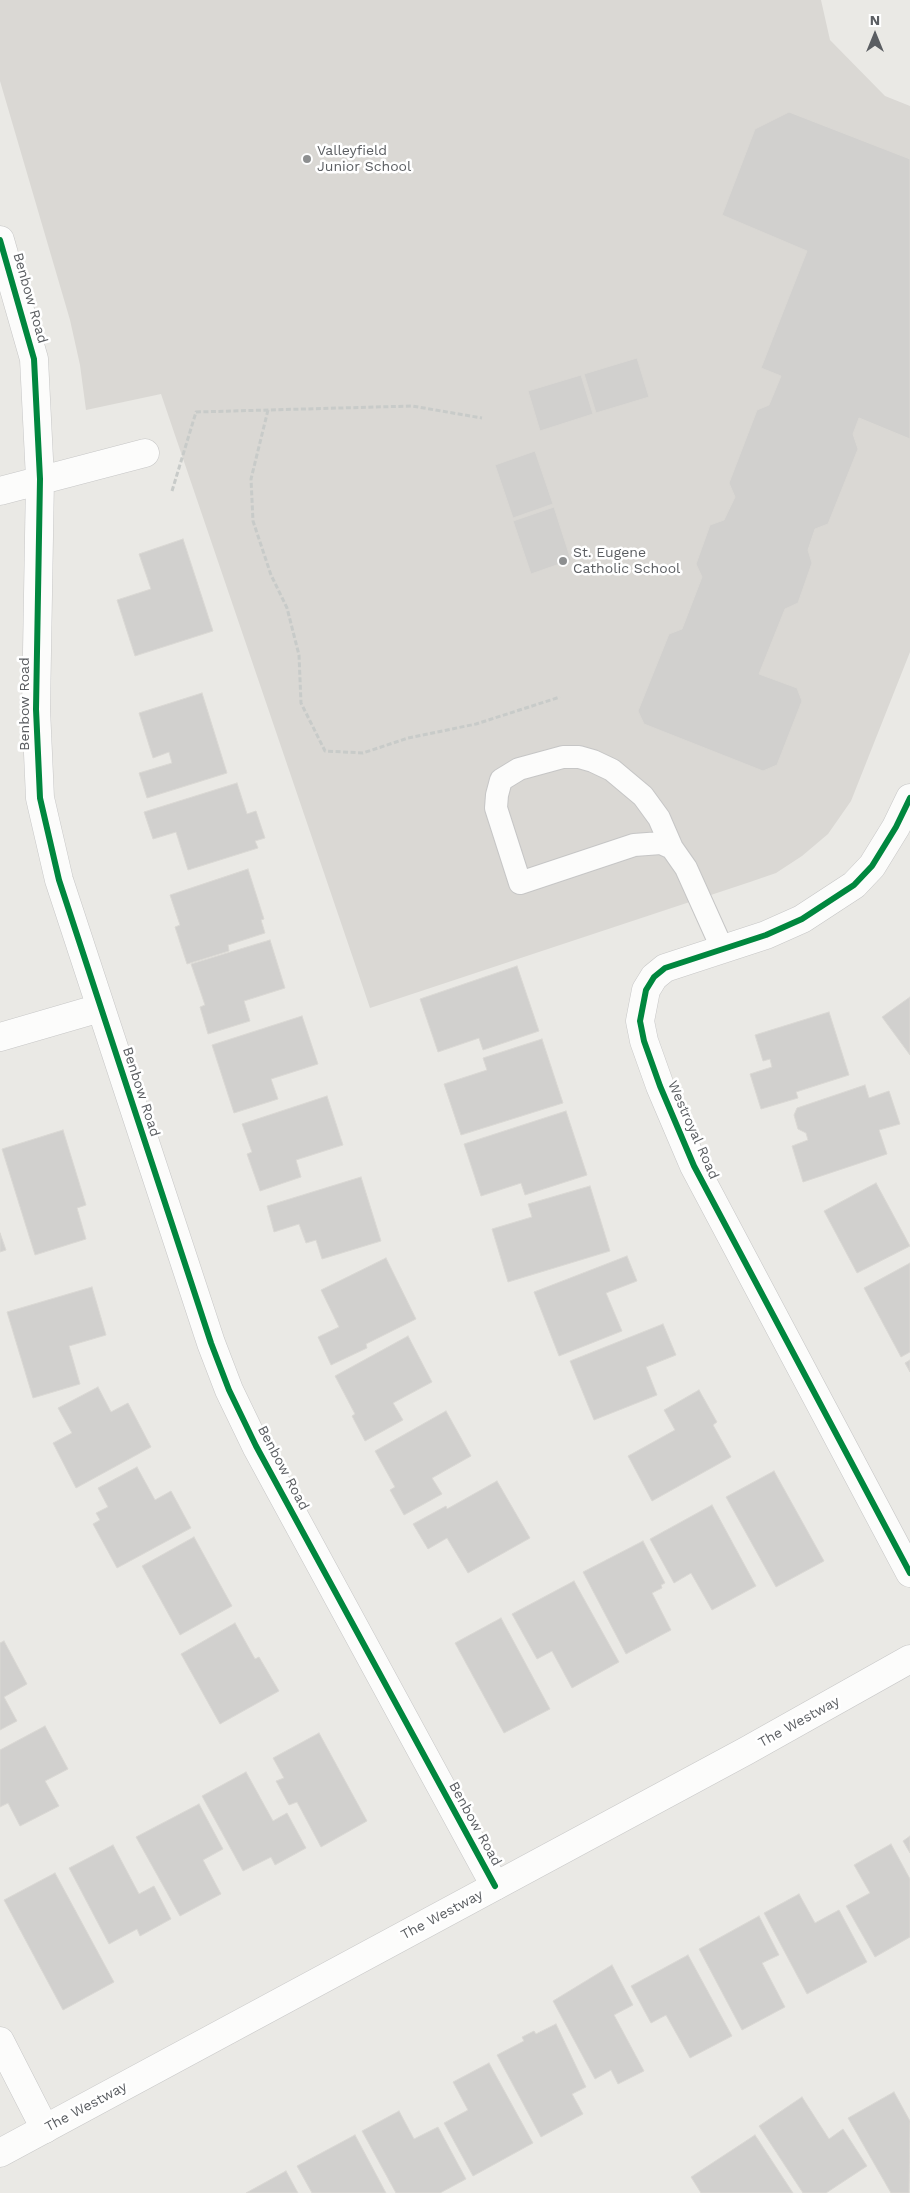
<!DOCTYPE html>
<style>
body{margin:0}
#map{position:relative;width:910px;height:2193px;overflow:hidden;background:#eae9e5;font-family:"Work Sans",sans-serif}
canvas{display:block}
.north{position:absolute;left:850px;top:10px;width:50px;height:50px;-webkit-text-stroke:4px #fff;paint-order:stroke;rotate:0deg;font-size:14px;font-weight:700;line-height:20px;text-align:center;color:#5b5e62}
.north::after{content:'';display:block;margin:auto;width:18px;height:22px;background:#5b5e62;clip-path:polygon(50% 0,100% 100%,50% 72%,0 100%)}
</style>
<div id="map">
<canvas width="910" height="2193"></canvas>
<div class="north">N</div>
</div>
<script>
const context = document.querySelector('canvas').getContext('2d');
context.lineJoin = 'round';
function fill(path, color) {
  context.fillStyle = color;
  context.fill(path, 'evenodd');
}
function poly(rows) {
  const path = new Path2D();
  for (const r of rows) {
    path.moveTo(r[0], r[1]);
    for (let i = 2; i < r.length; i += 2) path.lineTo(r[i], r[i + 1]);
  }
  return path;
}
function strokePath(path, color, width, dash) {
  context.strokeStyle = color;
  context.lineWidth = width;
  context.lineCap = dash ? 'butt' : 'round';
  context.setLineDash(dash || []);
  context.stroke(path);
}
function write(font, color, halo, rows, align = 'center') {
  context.font = font + ' "Work Sans",sans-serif';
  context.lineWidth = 5;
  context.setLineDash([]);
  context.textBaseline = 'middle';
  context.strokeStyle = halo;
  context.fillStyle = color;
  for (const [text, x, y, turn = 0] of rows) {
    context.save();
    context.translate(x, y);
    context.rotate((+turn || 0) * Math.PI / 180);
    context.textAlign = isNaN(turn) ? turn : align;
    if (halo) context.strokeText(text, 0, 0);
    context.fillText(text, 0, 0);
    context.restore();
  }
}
const education = poly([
 [0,0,821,0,830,40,885,96,910,106,910,652,851,801,828,834,802,856,776,873,750,882,370,1008,161,394,86,410,80,365,70,320,0,81]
]);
const building = poly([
 [789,112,910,159,910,439,859,418,853,434,858,449,828,524,815,529,808,550,812,563,798,603,785,609,759,674,797,688,802,701,777,765,763,771,644,724,638,711,669,634,682,629,702,577,696,564,710,525,724,520,735,497,729,483,757,410,769,405,781,376,761,368,807,251,722,215,755,129,789,112],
 [637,358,649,397,596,413,584,374,637,358],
 [581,375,593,414,540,431,528,391,581,375],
 [535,451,553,504,513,518,495,465,535,451],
 [554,507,571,560,531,574,513,521,554,507],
 [183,539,213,631,135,656,117,600,151,589,139,554,183,539],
 [202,693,227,773,147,798,139,773,172,763,169,752,153,758,139,713,202,693],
 [237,783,247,814,256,811,265,838,255,841,258,848,188,870,176,832,153,839,144,812,237,783],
 [248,869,264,919,261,920,265,933,228,945,229,951,187,964,175,927,180,925,170,895,248,869],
 [270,940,285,988,244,1001,250,1021,208,1034,200,1007,205,1005,191,964,270,940],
 [517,966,539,1031,483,1050,479,1038,438,1052,420,999,517,966],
 [910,997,910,1055,882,1017,910,997],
 [829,1012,849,1075,796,1092,798,1098,761,1109,750,1074,772,1067,770,1059,763,1061,755,1035,829,1012],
 [302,1016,318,1064,271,1079,278,1099,234,1113,212,1045,302,1016],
 [542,1039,563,1103,461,1135,444,1084,487,1070,483,1058,542,1039],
 [865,1085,869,1098,889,1091,900,1124,879,1130,887,1154,803,1182,792,1146,808,1140,806,1133,798,1129,794,1115,797,1108,865,1085],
 [327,1096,343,1145,296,1160,301,1177,260,1191,247,1154,252,1152,242,1124,327,1096],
 [566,1111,587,1175,525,1195,521,1183,481,1196,464,1144,566,1111],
 [63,1130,86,1205,77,1208,86,1239,35,1255,2,1149,63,1130],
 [361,1177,381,1241,322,1259,316,1240,306,1243,299,1224,274,1232,267,1206,361,1177],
 [876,1183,910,1246,857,1273,824,1211,876,1183],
 [590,1186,610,1251,508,1282,492,1229,532,1217,528,1204,590,1186],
 [0,1233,6,1250,0,1252,0,1233],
 [627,1256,637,1281,606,1293,622,1331,559,1356,534,1292,627,1256],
 [386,1258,416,1319,366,1344,367,1348,331,1365,318,1337,339,1327,321,1290,386,1258],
 [910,1263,910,1352,901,1357,864,1288,910,1263],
 [92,1287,106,1335,69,1346,80,1384,33,1398,7,1312,92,1287],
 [663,1324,676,1355,646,1367,657,1395,594,1420,570,1361,663,1324],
 [408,1336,432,1382,393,1403,403,1420,365,1441,352,1416,355,1414,335,1376,408,1336],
 [910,1360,910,1372,905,1363,910,1360],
 [98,1387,111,1412,128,1403,151,1447,76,1488,53,1443,72,1433,58,1408,98,1387],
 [699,1390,717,1422,713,1425,731,1457,652,1501,628,1456,675,1430,664,1410,699,1390],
 [446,1411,471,1456,432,1478,442,1494,404,1515,390,1490,395,1487,375,1451,446,1411],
 [137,1467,155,1500,171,1491,191,1528,117,1568,93,1524,100,1520,96,1513,108,1507,98,1488,137,1467],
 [774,1471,824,1561,776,1587,726,1497,774,1471],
 [497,1481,530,1538,468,1573,447,1538,428,1549,413,1524,446,1506,447,1509,497,1481],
 [712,1505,756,1586,712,1610,691,1573,674,1583,650,1539,712,1505],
 [194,1537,232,1606,180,1635,142,1566,194,1537],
 [643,1541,665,1583,661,1585,662,1588,652,1593,671,1630,626,1654,583,1572,643,1541],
 [574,1581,619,1662,572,1688,552,1651,537,1659,512,1614,574,1581],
 [501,1618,550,1709,504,1733,455,1643,501,1618],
 [235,1623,255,1659,259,1657,279,1691,220,1724,181,1654,235,1623],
 [4,1641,27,1684,4,1697,17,1721,0,1730,0,1643,4,1641],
 [45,1726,68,1769,45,1781,59,1806,20,1826,8,1803,0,1807,0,1750,45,1726],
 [319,1733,367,1821,321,1847,297,1802,289,1805,276,1781,284,1778,273,1758,319,1733],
 [246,1772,273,1821,287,1813,306,1848,275,1865,271,1857,243,1871,202,1796,246,1772],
 [199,1804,223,1849,203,1860,221,1894,180,1916,136,1837,199,1804],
 [910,1836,910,1853,903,1841,910,1836],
 [891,1844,910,1879,910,1937,875,1957,846,1906,870,1893,854,1865,891,1844],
 [113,1845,139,1894,154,1886,171,1919,140,1936,137,1929,109,1944,69,1868,113,1845],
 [55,1873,114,1982,63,2010,4,1900,55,1873],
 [799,1894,815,1923,839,1910,867,1962,807,1994,764,1913,799,1894],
 [759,1916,779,1955,762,1963,785,2007,742,2030,699,1949,759,1916],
 [688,1955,732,2036,690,2058,666,2015,651,2023,631,1986,688,1955],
 [612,1965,633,2005,614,2015,644,2071,618,2084,611,2070,595,2079,553,2001,612,1965],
 [556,2024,586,2087,572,2094,583,2114,541,2137,497,2055,524,2041,522,2037,534,2031,536,2034,556,2024],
 [489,2063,533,2143,473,2176,444,2123,468,2110,453,2082,489,2063],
 [894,2092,910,2121,909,2193,891,2193,848,2118,894,2092],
 [802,2097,829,2139,843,2129,867,2166,826,2193,803,2193,759,2126,802,2097],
 [399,2111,414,2139,438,2127,466,2179,440,2193,396,2193,362,2131,399,2111],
 [355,2135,386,2193,312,2193,297,2166,355,2135],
 [755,2135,793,2193,701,2193,691,2177,755,2135],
 [286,2171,298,2193,246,2193,286,2171]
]);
const path = poly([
 [268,410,251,479,253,521,271,575,287,608,299,655,301,703,325,751,363,753,408,738,476,724,560,697],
 [172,491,196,412,412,406,482,418]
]);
const service = poly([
 [672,848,661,843,634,845,520,883,496,808,497,795,501,780,519,769,563,757,579,757,593,761,612,770,643,796,659,818,672,848,686,868,722,948]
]);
const minor = poly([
 [0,240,34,359,40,479,36,709,40,798,59,880,211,1343,229,1390,256,1446,495,1886],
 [0,491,145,453],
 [910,798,896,827,872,866,854,885,802,919,766,935,665,968,654,977,646,990,640,1021,644,1041,660,1086,694,1166,910,1573],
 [0,1037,100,1008],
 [0,2041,45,2129]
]);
const secondary = poly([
 [0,2153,746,1751,910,1659]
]);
const cycleway = poly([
 [0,240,34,359,40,479,36,709,40,798,59,880,211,1343,229,1390,256,1446,495,1886],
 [910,798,896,827,872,866,854,885,802,919,766,935,665,968,654,977,646,990,640,1021,644,1041,660,1086,694,1166,910,1573]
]);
const markers = [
 [307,159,5,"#8d8f90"],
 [563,561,5,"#8d8f90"]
];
const poiNames = [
 ["Valleyfield",317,151],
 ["Junior School",317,167],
 ["St. Eugene",573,553],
 ["Catholic School",573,569]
];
const streetNames = [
 ["Benbow Road",30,298,74],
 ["Benbow Road",25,704,-90],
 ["Benbow Road",141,1092,72],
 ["Westroyal Road",693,1130,66],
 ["Benbow Road",283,1468,62],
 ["The Westway",799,1722,-29],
 ["Benbow Road",475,1824,61],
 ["The Westway",442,1915,-28],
 ["The Westway",86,2107,-28]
];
fill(education, '#dad8d4');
fill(building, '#d1d0ce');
strokePath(building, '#dad8d4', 1);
strokePath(service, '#c6c6c6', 24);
strokePath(minor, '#c6c6c6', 29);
strokePath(secondary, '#c7c7c7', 29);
strokePath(path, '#c8cbc9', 3, [5, 2.5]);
strokePath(service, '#fcfcfb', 22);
strokePath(minor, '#fcfcfb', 28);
strokePath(secondary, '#fcfcfb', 28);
strokePath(cycleway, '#00873e', 6);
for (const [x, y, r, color] of markers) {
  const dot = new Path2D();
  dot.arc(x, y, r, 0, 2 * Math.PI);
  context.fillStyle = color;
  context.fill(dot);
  strokePath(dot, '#fff', 2);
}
write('14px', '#5b5e62', '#fff', poiNames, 'left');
write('14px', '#5b5e62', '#fff', streetNames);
</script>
